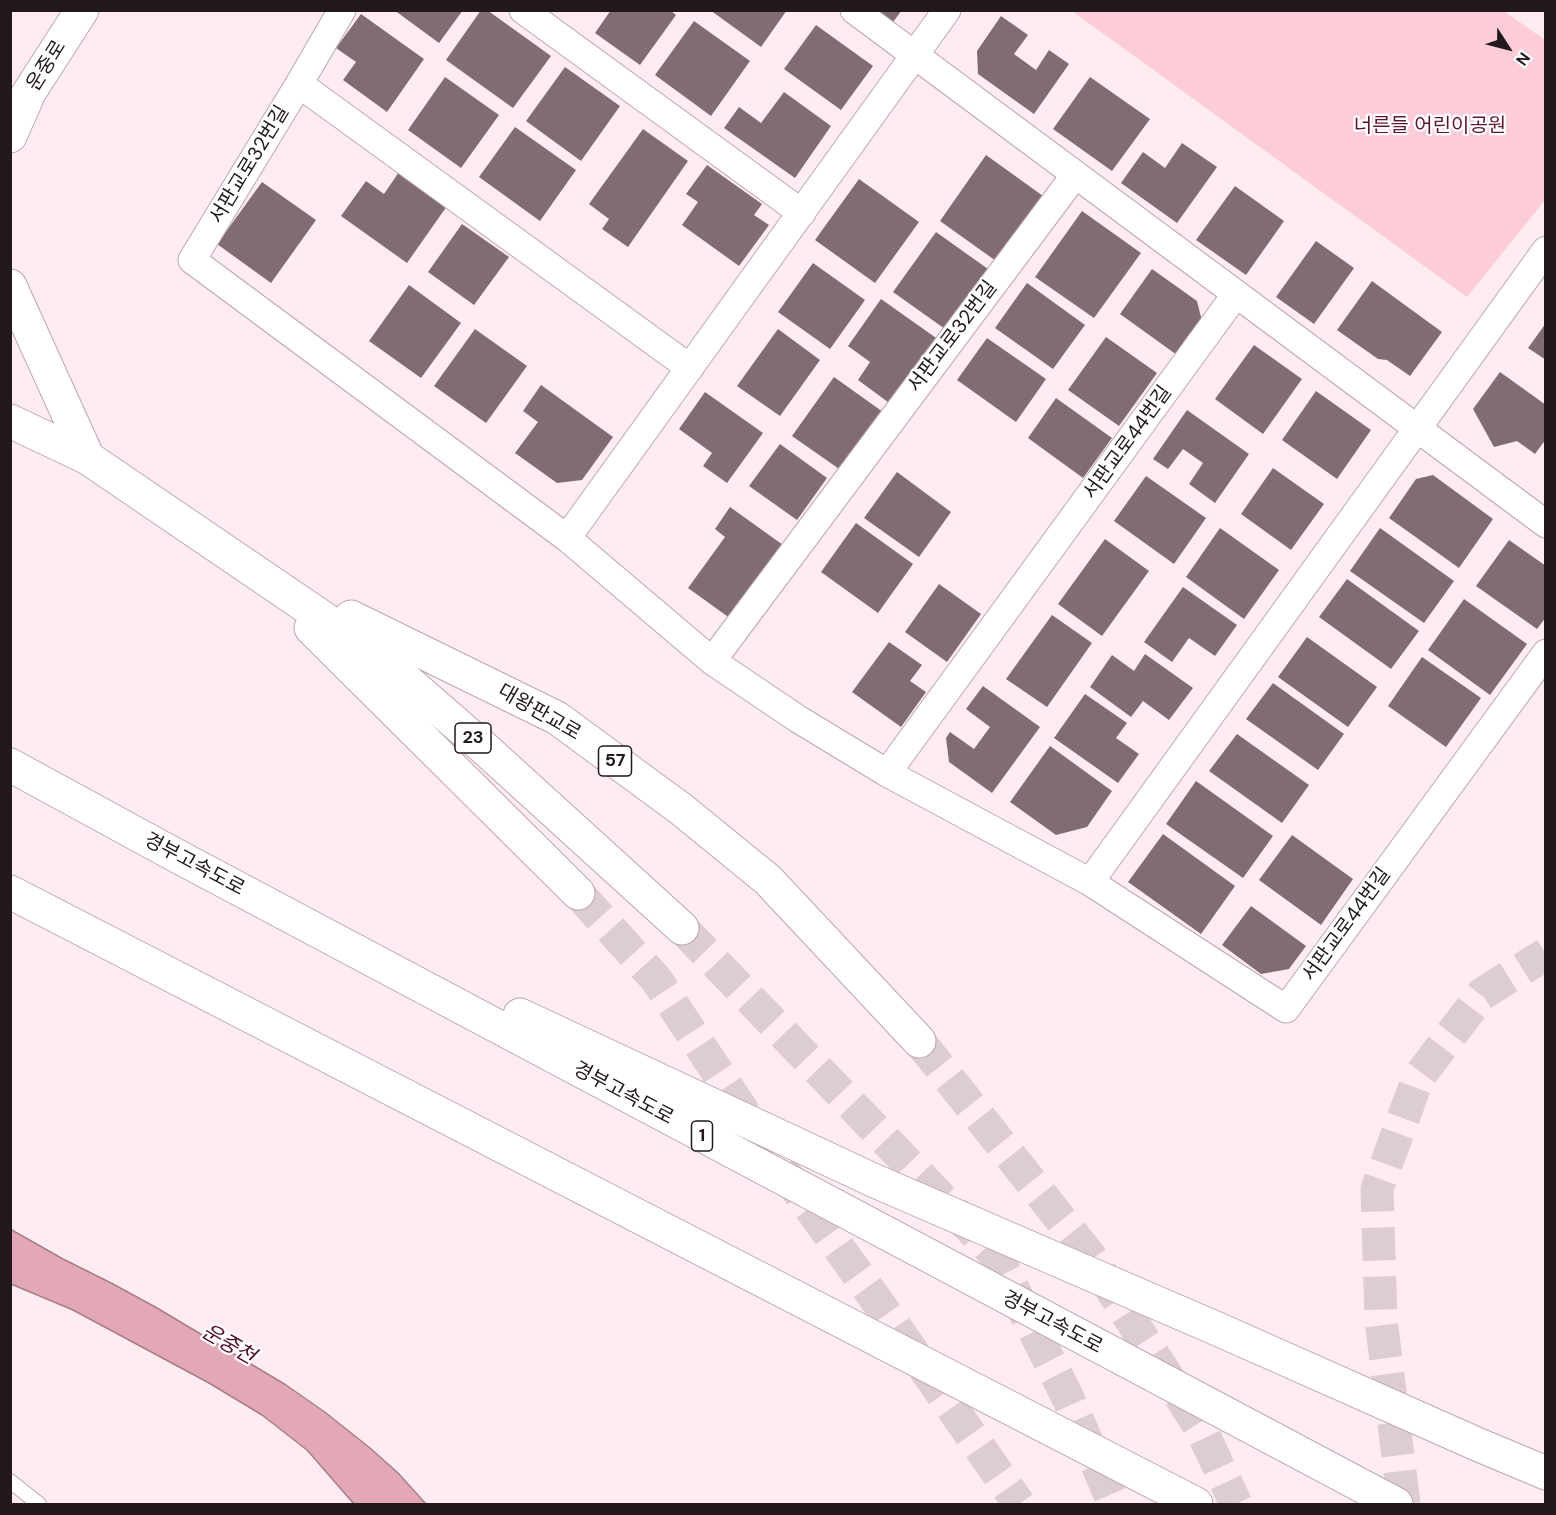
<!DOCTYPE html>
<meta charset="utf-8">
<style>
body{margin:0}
#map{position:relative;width:1556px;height:1515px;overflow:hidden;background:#feecf0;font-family:"DM Sans",sans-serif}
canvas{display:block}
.frame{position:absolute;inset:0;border:12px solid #21191b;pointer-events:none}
.north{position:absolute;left:1478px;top:18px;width:60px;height:60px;-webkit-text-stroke:4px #fff;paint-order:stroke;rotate:126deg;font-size:16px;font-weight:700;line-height:24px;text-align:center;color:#21191b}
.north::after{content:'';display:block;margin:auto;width:21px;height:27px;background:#21191b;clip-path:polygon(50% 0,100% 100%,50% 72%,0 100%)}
</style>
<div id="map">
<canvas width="1556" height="1515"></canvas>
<div class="frame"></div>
<div class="north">N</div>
</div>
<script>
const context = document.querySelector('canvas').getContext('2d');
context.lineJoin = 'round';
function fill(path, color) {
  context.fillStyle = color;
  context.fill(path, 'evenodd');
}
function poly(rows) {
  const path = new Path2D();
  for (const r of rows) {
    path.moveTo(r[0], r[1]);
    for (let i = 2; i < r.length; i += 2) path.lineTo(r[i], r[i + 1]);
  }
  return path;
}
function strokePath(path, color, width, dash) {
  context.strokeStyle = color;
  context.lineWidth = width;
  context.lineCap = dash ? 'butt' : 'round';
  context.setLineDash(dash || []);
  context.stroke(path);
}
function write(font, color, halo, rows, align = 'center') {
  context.font = font + ' "DM Sans","Noto Sans KR",sans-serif';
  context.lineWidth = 4.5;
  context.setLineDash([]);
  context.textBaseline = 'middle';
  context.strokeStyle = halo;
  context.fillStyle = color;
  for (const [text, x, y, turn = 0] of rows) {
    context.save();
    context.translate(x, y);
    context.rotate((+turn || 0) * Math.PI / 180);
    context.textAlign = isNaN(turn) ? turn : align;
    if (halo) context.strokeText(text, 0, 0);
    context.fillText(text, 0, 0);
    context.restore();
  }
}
const green = poly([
 [1072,11,1504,11,1545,40,1545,200,1467,297]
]);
const water = poly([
 [10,1229,63,1259,113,1284,157,1308,286,1385,326,1413,370,1448,398,1473,426,1504,354,1504,307,1450,262,1415,209,1383,73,1310,11,1284,10,1229]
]);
const building = poly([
 [394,10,463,10,439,43],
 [481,10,487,10,551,56,513,108,446,60],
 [611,10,670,10,676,15,640,65,595,33],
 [710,10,787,10,761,47],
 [877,10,902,10,893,22],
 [361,14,424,59,387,112,343,80,356,62,336,48],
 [1001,16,1028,35,1014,54,1036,70,1049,50,1069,64,1034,114,978,74,977,51],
 [694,21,750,61,711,116,655,75],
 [816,25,873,66,841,110,784,69],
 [565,67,620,106,581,161,526,121],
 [445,77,499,115,461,168,408,130],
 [1090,77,1150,119,1112,171,1053,129],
 [784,92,831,126,795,178,724,128,739,107,761,123],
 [515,127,576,170,540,221,479,177],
 [643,129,688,161,628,247,602,229,609,219,589,204],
 [1182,143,1217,167,1177,223,1121,183,1143,152,1165,168],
 [986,155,1043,196,996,261,940,221],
 [707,165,762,204,754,215,769,225,739,266,682,225,698,202,686,194],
 [399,172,447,206,407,263,341,216,366,181,384,194],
 [859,179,919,222,875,283,815,240],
 [262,182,316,220,271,283,217,244],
 [1235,186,1284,221,1246,275,1196,240],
 [1082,211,1141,253,1094,318,1035,277],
 [462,224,509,257,474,305,428,272],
 [936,232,988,269,945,329,893,292],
 [1316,241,1354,268,1314,324,1276,297],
 [813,263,865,300,830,349,778,312],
 [1152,269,1197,301,1202,321,1177,355,1120,314],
 [1372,281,1442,332,1410,376,1387,360,1378,359,1337,330],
 [1027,283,1085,325,1053,369,995,328],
 [409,285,461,323,421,378,369,341],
 [881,299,939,340,892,405,858,380,870,362,848,346],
 [1546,323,1546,360,1528,348],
 [475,329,527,366,486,423,434,386],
 [778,329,820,360,780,416,737,386],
 [1106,337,1157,373,1119,426,1068,390],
 [987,338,1046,379,1016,422,957,380],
 [1254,345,1302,379,1263,434,1215,399],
 [1500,372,1546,405,1546,439,1535,454,1517,441,1494,447,1473,409],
 [834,377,883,412,842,471,792,436],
 [541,385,613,437,582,480,557,483,515,453,538,422,523,411],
 [1316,391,1371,430,1337,479,1282,440],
 [705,392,763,433,727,483,703,466,712,453,679,429],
 [1056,398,1112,438,1083,478,1028,438],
 [1187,410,1249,454,1215,503,1189,484,1203,463,1183,449,1168,469,1153,459],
 [780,444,827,478,797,520,749,486],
 [1273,468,1324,504,1291,550,1241,514],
 [897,472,951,512,919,557,864,518],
 [1433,475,1493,519,1459,568,1389,518,1416,479],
 [1146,476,1206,518,1174,564,1114,521],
 [730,507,783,545,731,619,688,588,725,537,715,529],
 [856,523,913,564,878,613,821,572],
 [1220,528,1279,570,1244,619,1186,577],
 [1380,528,1454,581,1424,623,1350,571],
 [1105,539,1149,571,1102,636,1058,604],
 [1509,540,1546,566,1546,617,1537,629,1476,586],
 [1347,579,1419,631,1391,669,1319,617],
 [939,584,981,614,947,662,905,632],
 [1183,587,1237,625,1215,656,1189,638,1172,662,1144,642],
 [1464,599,1527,644,1490,695,1428,650],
 [1052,615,1092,643,1047,707,1006,679],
 [1307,637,1377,687,1348,727,1278,677],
 [889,642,922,665,910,681,926,692,901,727,852,692],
 [1145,654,1193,688,1169,720,1143,701,1131,717,1090,687,1112,655,1134,671],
 [1422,657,1481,698,1446,747,1388,706],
 [1273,683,1344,734,1318,770,1246,719],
 [983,686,1040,727,992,793,949,762,946,738,950,732,974,749,990,727,966,709],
 [1085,694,1127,723,1116,738,1139,754,1118,783,1054,738],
 [1237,734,1309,785,1282,823,1209,771],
 [1050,746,1112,791,1087,827,1056,835,1010,802],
 [1196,781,1273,836,1243,878,1166,824],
 [1163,834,1235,886,1201,934,1128,882],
 [1292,835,1353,879,1321,925,1259,880],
 [1251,906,1306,946,1289,969,1261,974,1222,945]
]);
const primaryTunnel = poly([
 [578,893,656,979,772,1155,892,1322,1019,1504],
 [682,928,996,1255,1068,1398,1114,1504],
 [919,1041,1090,1256,1201,1429,1236,1504]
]);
const highwayTunnel = poly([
 [1404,1504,1381,1320,1377,1189,1418,1078,1482,994,1546,954]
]);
const lane = poly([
 [10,1481,39,1504]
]);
const street = poly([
 [342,10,299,84,192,260,567,538,712,661,798,719,887,773,1090,882,1286,1009,1546,653],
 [523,10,802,213],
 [854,10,1546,524],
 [299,84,690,368],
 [567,538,947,10],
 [712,661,1075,175],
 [887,773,1236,294],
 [1090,882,1546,250]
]);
const secondary = poly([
 [10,122,82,10]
]);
const primary = poly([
 [10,136,26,100],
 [10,286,88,458],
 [10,421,88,458,376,654,483,747,682,928],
 [351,617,557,718,681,809,768,880,919,1041],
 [311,628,578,893]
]);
const highway = poly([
 [10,765,177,856,1396,1504],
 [10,892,1196,1504],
 [520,1015,875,1181,1222,1331,1479,1445,1546,1473]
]);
const shields = [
 [473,738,36],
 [615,761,33],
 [702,1136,21]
];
const shieldNames = [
 ["23",473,738],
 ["57",615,761],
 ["1",702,1136]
];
const streetNames = [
 ["운중로",47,66,-58],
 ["서판교로32번길",250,165,-59],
 ["서판교로32번길",953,337,-53],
 ["서판교로44번길",1128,443,-54],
 ["대왕판교로",539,713,30],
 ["경부고속도로",194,865,28],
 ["서판교로44번길",1347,925,-54],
 ["경부고속도로",623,1094,28],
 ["경부고속도로",1052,1323,28]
];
const parkNames = [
 ["너른들 어린이공원",1430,127]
];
const waterNames = [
 ["운중천",228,1345,30]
];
fill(green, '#fcccd9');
fill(water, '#e3a8b8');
strokePath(water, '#a97d89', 1.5);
fill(building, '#806d71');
strokePath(primaryTunnel, '#ddccd0', 33, [33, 16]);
strokePath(highwayTunnel, '#ddccd0', 33, [33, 16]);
strokePath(lane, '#bca7ac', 16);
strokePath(street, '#bca7ac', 29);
strokePath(secondary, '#bca7ac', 35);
strokePath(primary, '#bca7ac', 35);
strokePath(highway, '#bca7ac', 35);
strokePath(lane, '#fff', 14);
strokePath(street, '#fff', 27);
strokePath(secondary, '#fff', 33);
strokePath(primary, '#fff', 33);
strokePath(highway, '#fff', 33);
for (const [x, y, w] of shields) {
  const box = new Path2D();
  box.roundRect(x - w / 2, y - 15, w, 30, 4.5);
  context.fillStyle = '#fff';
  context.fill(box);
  strokePath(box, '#21191b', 1.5);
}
write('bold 18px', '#21191b', null, shieldNames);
write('20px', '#21191b', '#fff', streetNames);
write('20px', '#5c1732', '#fff', parkNames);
write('italic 21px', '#510b28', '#fff', waterNames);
</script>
